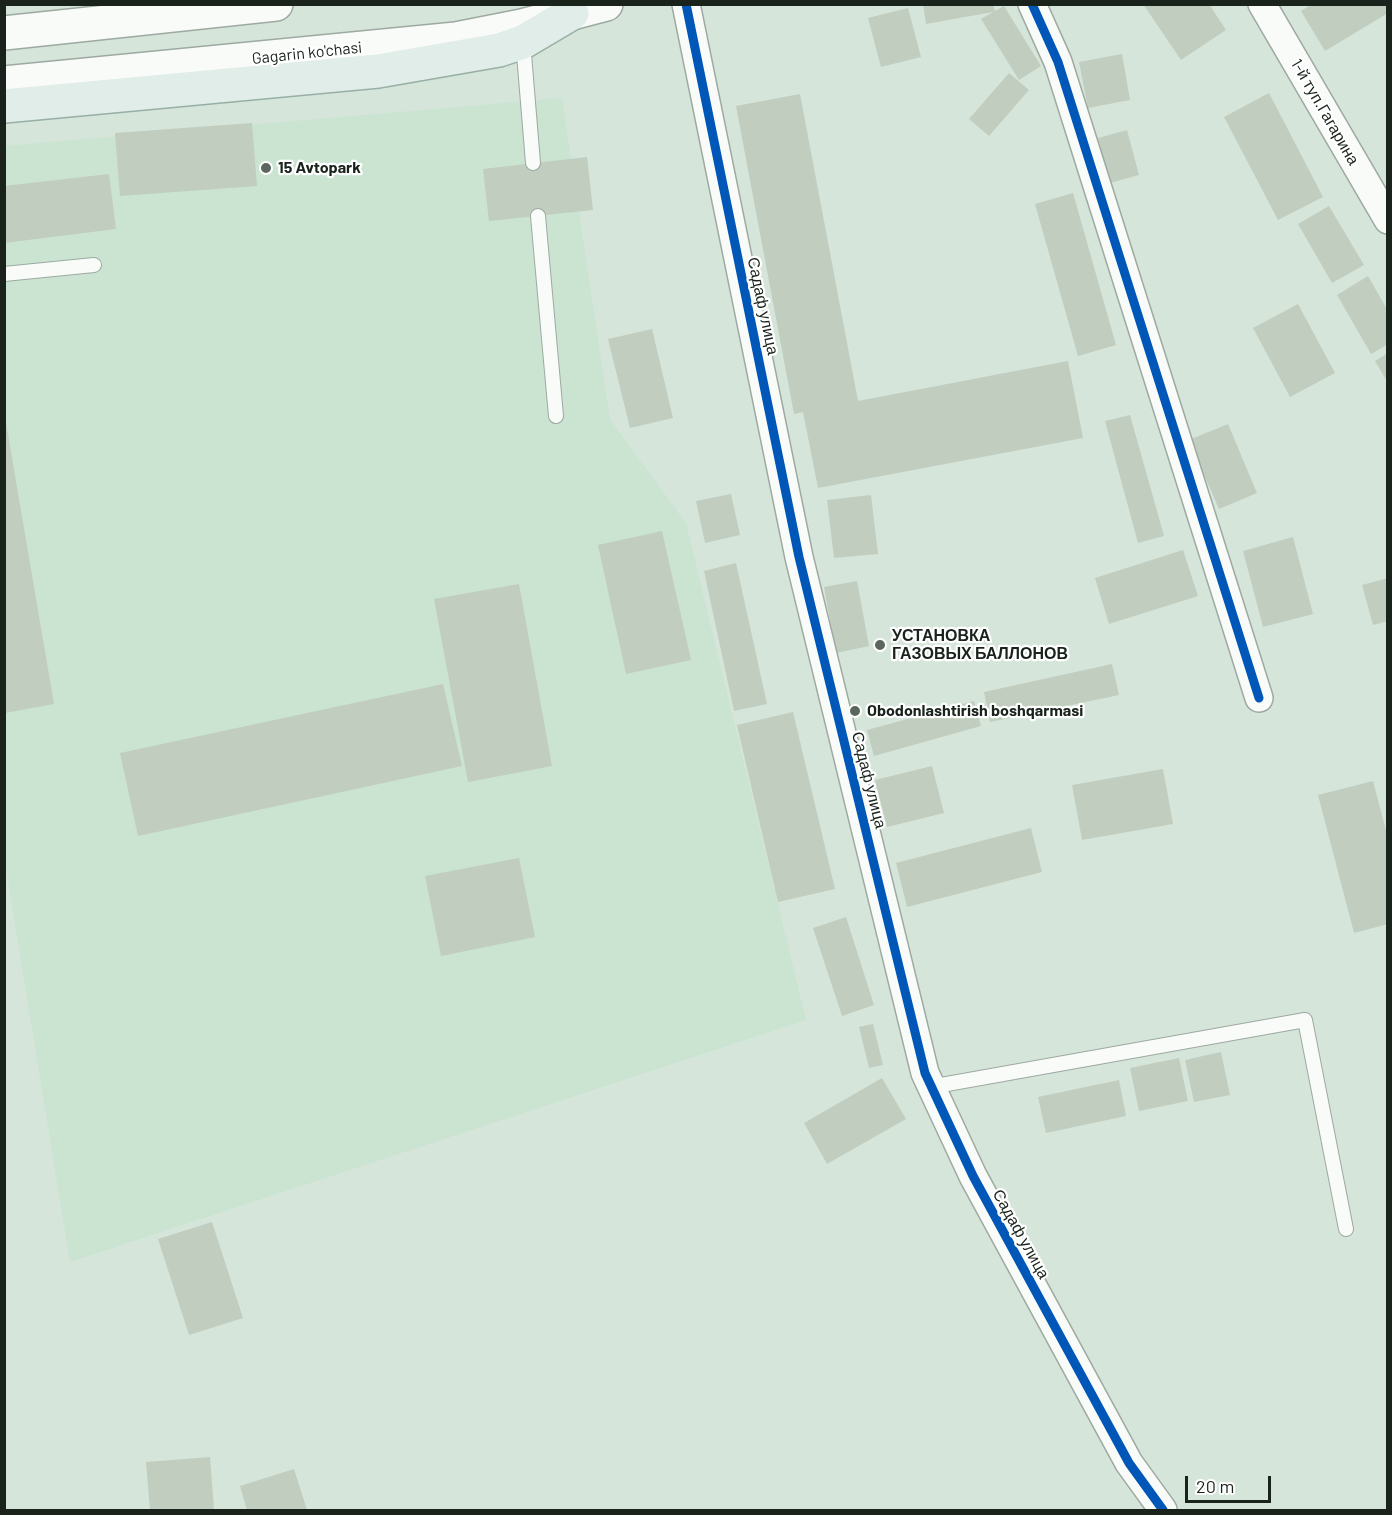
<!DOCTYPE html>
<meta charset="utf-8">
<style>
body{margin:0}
#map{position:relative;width:1392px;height:1515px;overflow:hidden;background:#d5e5da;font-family:Barlow,sans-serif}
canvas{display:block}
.frame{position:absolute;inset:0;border:6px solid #19231c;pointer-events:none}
.scale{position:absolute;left:1185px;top:1476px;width:86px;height:27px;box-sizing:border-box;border:3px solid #19231c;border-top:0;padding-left:8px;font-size:18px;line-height:21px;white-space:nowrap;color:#19231c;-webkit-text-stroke:4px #fff;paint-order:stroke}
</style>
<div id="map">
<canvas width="1392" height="1515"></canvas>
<div class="frame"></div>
<div class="scale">20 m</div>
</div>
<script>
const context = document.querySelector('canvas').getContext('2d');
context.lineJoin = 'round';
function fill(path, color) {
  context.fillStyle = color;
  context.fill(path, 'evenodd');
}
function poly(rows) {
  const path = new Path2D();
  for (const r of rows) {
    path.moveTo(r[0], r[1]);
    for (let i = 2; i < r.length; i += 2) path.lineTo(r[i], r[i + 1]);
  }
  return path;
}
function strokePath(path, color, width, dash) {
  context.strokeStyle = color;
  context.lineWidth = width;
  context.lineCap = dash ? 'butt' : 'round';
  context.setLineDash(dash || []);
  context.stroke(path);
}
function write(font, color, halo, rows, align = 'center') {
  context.font = font + ' Barlow,sans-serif';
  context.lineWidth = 4.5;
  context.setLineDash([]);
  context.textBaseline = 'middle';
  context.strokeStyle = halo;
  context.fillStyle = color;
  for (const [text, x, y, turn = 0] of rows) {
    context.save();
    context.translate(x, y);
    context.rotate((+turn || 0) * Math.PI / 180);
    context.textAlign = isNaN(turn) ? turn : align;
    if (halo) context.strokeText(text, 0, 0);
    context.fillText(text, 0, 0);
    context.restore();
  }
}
const built = poly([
 [562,98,610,420,686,523,806,1020,70,1262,5,863,4,146]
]);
const building = poly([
 [923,4,993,4,995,11,1004,6,1041,66,1019,80,981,19,993,12,926,24],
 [1143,4,1209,4,1226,30,1181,60],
 [1312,4,1388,4,1388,13,1325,51,1301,11],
 [908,8,921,57,881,67,868,18],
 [1122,54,1130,100,1088,108,1079,62],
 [1009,73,1029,90,989,136,969,119],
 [1269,93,1323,197,1278,220,1224,117],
 [800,94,858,401,1068,361,1083,438,818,488,803,412,794,414,736,106],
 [252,123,257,186,120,196,115,133],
 [1127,130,1139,175,1110,183,1098,138],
 [587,157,593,210,489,221,483,169],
 [109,174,116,229,4,243,4,186],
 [1073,193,1116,345,1078,356,1035,204],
 [1329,206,1364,265,1332,283,1298,224],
 [1368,276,1388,311,1388,344,1371,354,1337,295],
 [1298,304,1335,373,1290,397,1253,328],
 [652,329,673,418,630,428,608,339],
 [1388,353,1388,383,1375,361],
 [1130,415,1164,536,1138,543,1105,421],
 [5,417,54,704,5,713],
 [1228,424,1257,493,1219,509,1189,440],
 [731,494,740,535,705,543,696,501],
 [871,495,878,554,834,558,827,500],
 [662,531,691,660,626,674,598,545],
 [1293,537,1313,614,1263,627,1243,551],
 [1183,550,1198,596,1109,624,1095,578],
 [736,563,767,704,734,711,704,571],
 [1388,578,1388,621,1373,625,1362,585],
 [857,581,869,646,836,653,824,587],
 [519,584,552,766,468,782,434,599],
 [1112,664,1119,695,990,722,984,692],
 [443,684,462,766,138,836,120,753],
 [974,701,981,726,874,756,867,730],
 [793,712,835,889,778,902,737,725],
 [932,766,944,813,887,827,875,780],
 [1163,769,1173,824,1082,840,1072,785],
 [1373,781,1388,838,1388,924,1354,933,1318,795],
 [1031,828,1042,872,907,907,896,863],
 [519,858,535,937,441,956,425,876],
 [846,917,874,1005,842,1016,813,928],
 [873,1024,883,1065,869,1068,859,1027],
 [1221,1052,1230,1095,1194,1102,1185,1060],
 [1179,1058,1188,1101,1139,1111,1130,1068],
 [882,1078,906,1119,827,1164,804,1123],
 [1119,1080,1126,1116,1046,1133,1038,1097],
 [212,1222,243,1318,189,1335,158,1239],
 [210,1457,214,1510,150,1510,146,1462],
 [294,1469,307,1510,247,1510,240,1486]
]);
const service = poly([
 [523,42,533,163],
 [538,216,556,416],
 [4,274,94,265],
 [930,1087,1305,1020,1346,1229]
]);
const minor = poly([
 [686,4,799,557,925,1073,973,1176,1129,1463,1163,1510],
 [1032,4,1058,62,1259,698],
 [1262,4,1388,220]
]);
const secondary = poly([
 [4,33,276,4],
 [4,83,456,39,522,26,606,4]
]);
const primary = poly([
 [4,106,378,71,499,50,523,42,572,13]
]);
const cycleway = poly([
 [686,4,799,557,925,1073,973,1176,1129,1463,1163,1510],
 [1032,4,1058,62,1259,698]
]);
const markers = [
 [266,168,6,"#5b675e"],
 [880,645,6,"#5b675e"],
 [855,711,6,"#5b675e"]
];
const streetNames = [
 ["Gagarin ko'chasi",307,53,-6],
 ["1-й туп.Гагарина",1325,112,60],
 ["Садаф улица",763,306,78],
 ["Садаф улица",869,780,76],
 ["Садаф улица",1021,1234,61]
];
const poiNames = [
 ["15 Avtopark",278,168],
 ["УСТАНОВКА",892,636],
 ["ГАЗОВЫХ БАЛЛОНОВ",892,654],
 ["Obodonlashtirish boshqarmasi",867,711]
];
fill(built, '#cae4d1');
fill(building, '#c1cdbf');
strokePath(service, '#9da9a1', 16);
strokePath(minor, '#9da9a1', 30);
strokePath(secondary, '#9da9a1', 36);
strokePath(primary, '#97afa6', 36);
strokePath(service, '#f9fbf9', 14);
strokePath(minor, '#f9fbf9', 27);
strokePath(secondary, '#f9fbf9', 33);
strokePath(primary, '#e1ede8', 33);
strokePath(cycleway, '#0057b8', 9);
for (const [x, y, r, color] of markers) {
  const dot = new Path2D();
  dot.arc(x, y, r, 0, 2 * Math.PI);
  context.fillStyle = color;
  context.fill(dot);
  strokePath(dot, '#fff', 2);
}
write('16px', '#19231c', '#fff', streetNames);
write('bold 16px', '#19231c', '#fff', poiNames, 'left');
</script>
